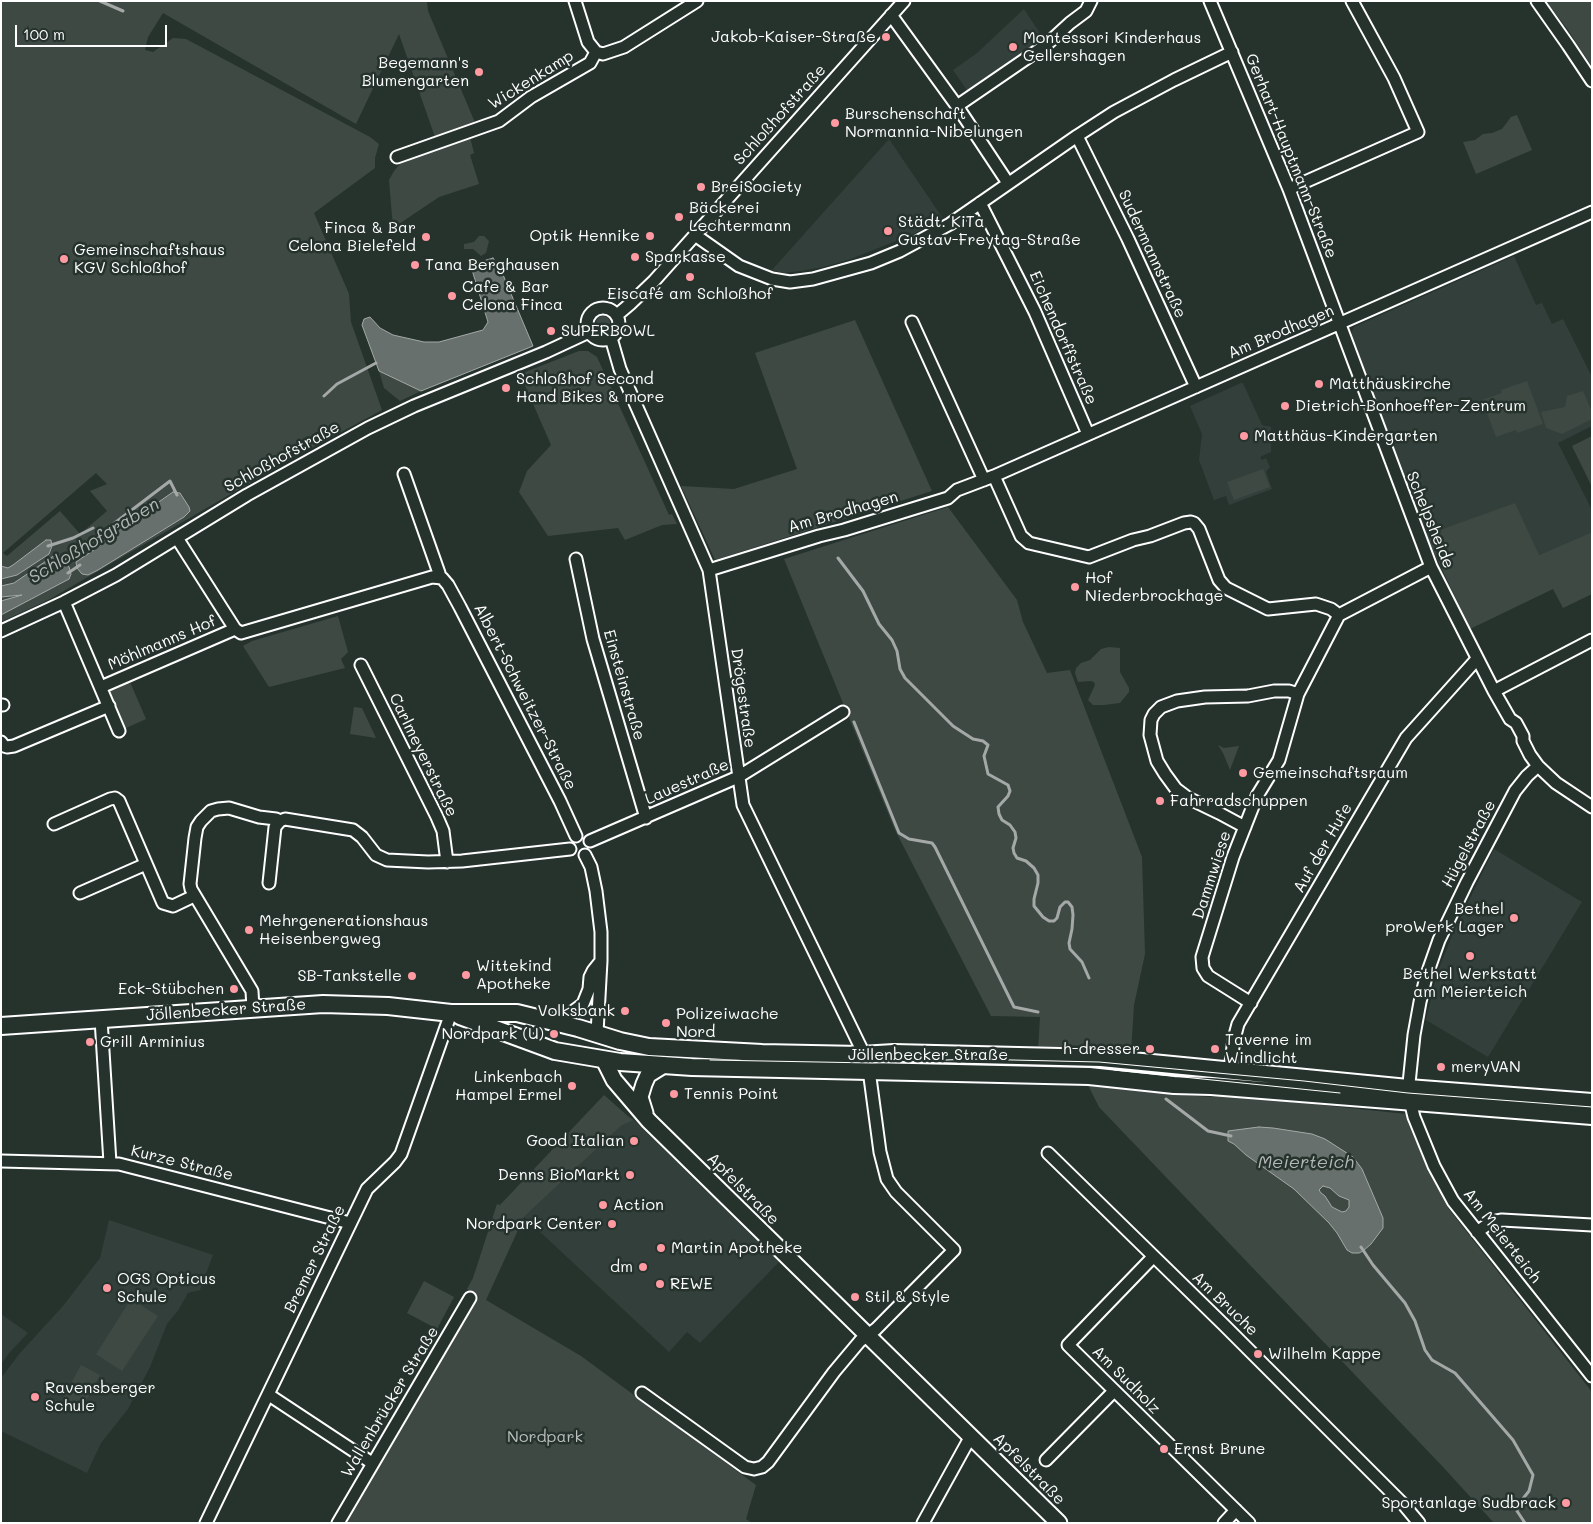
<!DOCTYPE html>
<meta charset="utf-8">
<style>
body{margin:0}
#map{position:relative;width:1593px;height:1524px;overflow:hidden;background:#26332d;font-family:Mali,sans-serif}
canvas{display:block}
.frame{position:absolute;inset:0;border:2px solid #fff;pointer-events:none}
.scale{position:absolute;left:15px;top:25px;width:152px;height:22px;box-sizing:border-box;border:2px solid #fff;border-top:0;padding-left:6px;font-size:15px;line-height:18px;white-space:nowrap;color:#fff;-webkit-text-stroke:4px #26332d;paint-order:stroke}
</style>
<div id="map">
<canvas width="1593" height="1524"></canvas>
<div class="frame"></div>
<div class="scale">100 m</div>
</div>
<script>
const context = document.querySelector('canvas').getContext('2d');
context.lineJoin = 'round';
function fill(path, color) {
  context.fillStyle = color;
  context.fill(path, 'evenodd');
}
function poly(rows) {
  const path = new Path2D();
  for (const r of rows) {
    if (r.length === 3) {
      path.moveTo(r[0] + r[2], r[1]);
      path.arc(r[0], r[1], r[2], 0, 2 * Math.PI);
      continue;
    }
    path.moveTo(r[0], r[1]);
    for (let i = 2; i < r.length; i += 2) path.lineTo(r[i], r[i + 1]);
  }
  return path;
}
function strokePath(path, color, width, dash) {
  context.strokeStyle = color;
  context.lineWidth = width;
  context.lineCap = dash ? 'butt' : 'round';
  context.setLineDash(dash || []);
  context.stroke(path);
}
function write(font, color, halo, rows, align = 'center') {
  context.font = font + ' Mali,sans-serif';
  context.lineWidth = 5;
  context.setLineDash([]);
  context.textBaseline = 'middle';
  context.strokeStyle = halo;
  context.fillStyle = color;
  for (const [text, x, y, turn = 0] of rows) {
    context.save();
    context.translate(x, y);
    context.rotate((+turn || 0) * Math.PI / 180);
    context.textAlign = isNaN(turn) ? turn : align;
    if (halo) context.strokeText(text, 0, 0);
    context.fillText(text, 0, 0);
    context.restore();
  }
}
const built = poly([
 [1024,9,1043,38,968,92,953,70,977,53],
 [889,139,942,217,930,226,909,236,848,260,823,267,800,271,783,273,772,270],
 [1514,256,1536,305,1542,303,1552,324,1563,319,1592,377,1592,426,1558,443,1592,510,1592,532,1539,555,1473,519,1426,535,1351,334,1354,327],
 [1241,383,1243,383,1262,425,1271,427,1271,452,1260,457,1262,460,1266,458,1270,467,1266,472,1272,489,1229,505,1226,496,1214,500,1199,460,1202,434,1190,406],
 [1494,849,1582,902,1488,1057,1426,1020,1437,973,1454,931],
 [634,1120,779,1262,700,1343,687,1332,669,1352,524,1217,621,1126],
 [109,1220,213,1255,200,1290,188,1293,179,1309,167,1324,150,1367,128,1409,101,1443,87,1473,1,1431,1,1378,20,1353,63,1306,100,1258],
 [1,1314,28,1333,10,1352,1,1364]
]);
const green = poly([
 [1,1,427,1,428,11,476,125,436,140,399,34,356,124,163,13,148,37,145,50,153,52,173,38,186,39,370,137,379,144,375,158,375,168,314,213,349,294,351,322,382,410,291,459,50,599,1,622],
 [96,473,107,484,90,491,107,511,80,534,60,511,7,556,3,553],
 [1546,1,1592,1,1592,67,1568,30],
 [1517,115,1532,150,1476,174,1463,142,1475,140,1483,134,1492,133,1502,129,1511,117],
 [470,137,474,153,470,155,479,184,439,197,393,228,389,180,394,171,400,164],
 [479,236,484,236,489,241,486,253,481,256,473,249,464,249,464,244,474,242],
 [603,323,7],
 [855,320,932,491,715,560,681,486,734,489,797,469,755,353],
 [579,351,588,351,597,357,669,515,672,514,677,524,662,525,625,540,618,528,548,536,519,492,527,471,551,445,520,374],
 [379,371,421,391,400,401,384,388],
 [1527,381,1543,424,1517,433,1516,430,1496,437,1482,400,1502,393,1501,390],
 [1583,391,1592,412,1592,419,1562,434,1546,428,1541,412,1565,407,1567,396],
 [1592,436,1592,487,1572,446],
 [1263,469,1270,487,1234,500,1227,482],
 [1515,503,1539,555,1592,532,1592,594,1563,608,1553,589,1470,629,1426,535],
 [948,507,1017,600,1023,622,1047,673,1070,670,1142,857,1145,954,1134,1005,1131,1052,1038,1051,1040,1017,991,1016,895,830,784,559],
 [338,616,348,652,341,659,345,668,269,687,243,646,252,641],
 [1109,647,1120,648,1120,672,1129,688,1129,692,1120,703,1104,705,1093,705,1088,700,1095,685,1094,682,1091,681,1078,682,1075,673,1076,668,1081,663,1090,660,1101,649],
 [130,682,146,719,124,729,108,692],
 [354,707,362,708,376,738,350,734],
 [1218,745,1224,748,1239,746,1230,770,1223,753],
 [1088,1085,1115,1086,1181,1095,1211,1097,1227,1095,1406,1114,1410,1121,1408,1123,1429,1172,1448,1208,1592,1392,1592,1523,1494,1523,1444,1468,1099,1107],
 [604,1095,629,1117,634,1120,621,1126,524,1217,486,1300,581,1356,756,1485,746,1519,752,1523,348,1523,346,1522,479,1297,467,1289,473,1278,497,1204,500,1205],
 [424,1281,454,1297,437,1329,407,1313],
 [131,1299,158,1316,122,1371,96,1354],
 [81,1365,100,1375,82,1408,63,1398]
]);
const water = poly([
 [493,258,501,270,533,346,421,391,379,371,362,325,364,319,370,317,380,328,393,335,424,342,439,342,483,330,488,322,472,270,473,266,477,263,493,258],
 [173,492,180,493,189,507,190,511,184,517,98,570,88,575,82,574,77,568,76,562,98,547,110,536,173,492],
 [46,540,51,540,52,546,49,554,17,575,1,579,1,566,8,568,13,565,46,540],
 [58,555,62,556,69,567,71,574,69,579,1,615,1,601,22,595,1,597,1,586,14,583,52,557,58,555],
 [1259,1127,1273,1128,1312,1134,1325,1139,1353,1157,1362,1169,1383,1218,1383,1228,1371,1244,1363,1251,1359,1253,1352,1253,1347,1250,1337,1233,1329,1223,1294,1189,1246,1155,1234,1144,1228,1141,1228,1131,1259,1127],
 [1323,1186,1330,1188,1339,1196,1349,1200,1349,1207,1346,1211,1342,1212,1332,1207,1325,1196,1321,1193,1319,1190,1323,1186]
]);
const stream = poly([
 [100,1,123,11],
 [324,396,337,384,376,363],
 [48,546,73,538,93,528],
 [838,558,863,591,879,624,892,640,897,651,900,669,905,678,953,726,973,739,983,741,988,745,984,756,988,774,1008,785,1010,791,1008,796,998,807,999,814,1002,820,1010,825,1015,832,1016,838,1013,848,1014,853,1017,858,1026,861,1034,868,1038,875,1038,883,1034,899,1034,906,1043,917,1049,921,1054,921,1057,918,1060,907,1065,902,1068,902,1072,907,1073,915,1072,929,1069,943,1070,949,1082,962,1089,978],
 [62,563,170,481,177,495],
 [68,573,80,565],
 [854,722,899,833,909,839,932,843,935,847,1014,1007,1038,1012],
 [1166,1099,1208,1131,1231,1136],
 [1361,1247,1373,1265,1405,1303,1415,1321,1425,1350,1432,1360,1455,1373,1513,1440,1533,1475,1529,1491,1518,1505,1517,1511,1525,1523]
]);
const minor = poly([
 [575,1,588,42,596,52,603,54,624,47,697,1],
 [1210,1,1289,189,1431,567,1494,691,1510,719,1516,723,1523,736,1523,741,1530,755,1538,766,1556,783,1592,807],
 [1537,1,1568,45,1592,81],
 [891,15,957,106,1008,183],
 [957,106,1046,45,1070,23,1086,11,1091,1],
 [1077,136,1128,239,1196,387],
 [397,157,499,121,531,97,590,63,596,52],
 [1289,189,1418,132,1394,78,1352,1],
 [980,203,1035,312,1088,434],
 [695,235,739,266,772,279,790,282,813,279,871,263,900,251,950,224,1077,136,1114,112,1174,80,1232,52],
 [603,324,16],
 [617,315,630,304,654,281,904,1],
 [912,322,984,480],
 [611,338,620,369,709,570,743,805,861,1048,861,1055],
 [404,474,439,573,439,577],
 [994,476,1021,536,1029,543,1089,557,1133,540,1150,536,1184,523,1191,522,1194,523,1199,529,1219,580,1226,588,1268,609,1316,604,1331,609,1339,615],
 [177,538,235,629,241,633,432,577,442,578,448,585,460,607,560,801,576,836],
 [576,559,593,639,646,818],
 [709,570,819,536,844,530,948,498,957,490,994,476,1592,212],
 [64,602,119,731],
 [1,631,64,602,116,575,247,495,368,428,414,406,546,352,589,332],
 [361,665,437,817,443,831,447,862],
 [101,687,235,629],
 [1494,691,1592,640],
 [1,705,3,705],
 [1,742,4,746,7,747,14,746,109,706],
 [1538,766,1527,776,1515,791,1467,882,1439,940,1426,977,1420,1002,1414,1035,1408,1093,1414,1117,1434,1166,1453,1201,1592,1376],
 [54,824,110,799,115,798,119,801,163,903,173,906,194,896],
 [1245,827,1219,813,1188,798,1176,789,1165,774,1157,761,1150,735,1151,720,1154,714,1161,707,1177,701,1205,697,1248,696,1274,691,1289,691,1298,694],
 [590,841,738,777,843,712],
 [585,855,591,867,596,891,601,932,601,961,597,1033],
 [269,883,275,827,280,821,285,819,353,830,362,837,376,855,387,860,428,862,462,861,570,849],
 [80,893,146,864],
 [1251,1003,1208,976,1203,968,1202,957,1233,857,1257,796,1279,760,1298,694,1339,615,1431,567],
 [253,1009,252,991,191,889,190,884,195,838,197,827,201,821,211,811,218,809,229,808,259,817,276,819,280,821],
 [101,1019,110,1163],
 [553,1020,567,1016,583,1004,589,989,590,977,593,971,601,961],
 [1230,1070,1234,1039,1238,1024,1406,738,1477,659],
 [1048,1153,1224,1325,1404,1505,1419,1523],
 [1,1161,119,1164,350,1223],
 [1477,1232,1491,1222,1502,1220,1592,1225],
 [1153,1257,1068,1345,1249,1523],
 [642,1393,745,1467,754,1469,762,1467,768,1462,834,1372,860,1341,876,1329,954,1250,896,1192,887,1179,880,1152,869,1070],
 [269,1395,372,1463],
 [1046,1460,1114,1391],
 [206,1523,367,1189,395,1162,401,1154,451,1013],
 [338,1523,470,1298],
 [923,1523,971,1436],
 [1224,1523,1236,1510]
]);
const tertiary = poly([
 [604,1060,614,1080,649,1121,1059,1523],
 [645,1113,640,1097,644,1084,648,1075,664,1065]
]);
const secondary = poly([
 [460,1016,555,1051,620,1062,692,1067,1089,1076,1174,1085,1211,1086,1592,1116],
 [1,1026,323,1004,388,1006,451,1013,517,1013,578,1028,620,1041,649,1047,762,1053,861,1055,894,1053,1101,1058,1408,1088,1592,1102]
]);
const tram = poly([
 [710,1060,872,1063,970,1059,1099,1062,1304,1081,1408,1093,1592,1107],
 [1114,1070,1340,1093]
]);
const markers = [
 [886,37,5,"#ff9aa2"],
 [1013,47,5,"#ff9aa2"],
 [479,72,5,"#ff9aa2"],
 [835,123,5,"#ff9aa2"],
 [701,187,5,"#ff9aa2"],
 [679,217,5,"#ff9aa2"],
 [888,231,5,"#ff9aa2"],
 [650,236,5,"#ff9aa2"],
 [426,237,5,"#ff9aa2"],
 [635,257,5,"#ff9aa2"],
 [64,259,5,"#ff9aa2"],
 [415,265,5,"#ff9aa2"],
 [690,277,5,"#ff9aa2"],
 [452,296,5,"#ff9aa2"],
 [551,331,5,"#ff9aa2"],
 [1319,384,5,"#ff9aa2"],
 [506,388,5,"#ff9aa2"],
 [1285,406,5,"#ff9aa2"],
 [1244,436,5,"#ff9aa2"],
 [1075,587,5,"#ff9aa2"],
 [1243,773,5,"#ff9aa2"],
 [1160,801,5,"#ff9aa2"],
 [1514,918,5,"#ff9aa2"],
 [249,930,5,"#ff9aa2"],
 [1470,956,5,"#ff9aa2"],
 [466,975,5,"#ff9aa2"],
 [412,976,5,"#ff9aa2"],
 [234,989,5,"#ff9aa2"],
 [625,1011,5,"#ff9aa2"],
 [666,1023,5,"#ff9aa2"],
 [554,1034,5,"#ff9aa2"],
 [90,1042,5,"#ff9aa2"],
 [1150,1049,5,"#ff9aa2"],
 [1215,1049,5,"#ff9aa2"],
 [1441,1067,5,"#ff9aa2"],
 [572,1086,5,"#ff9aa2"],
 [674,1094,5,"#ff9aa2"],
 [634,1141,5,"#ff9aa2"],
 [630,1175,5,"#ff9aa2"],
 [603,1205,5,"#ff9aa2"],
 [612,1224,5,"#ff9aa2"],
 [661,1248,5,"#ff9aa2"],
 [643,1267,5,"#ff9aa2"],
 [660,1284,5,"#ff9aa2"],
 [107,1288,5,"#ff9aa2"],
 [855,1297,5,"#ff9aa2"],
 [1258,1354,5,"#ff9aa2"],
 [35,1397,5,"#ff9aa2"],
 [1164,1449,5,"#ff9aa2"],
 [1566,1503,5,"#ff9aa2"]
];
const poiNames = [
 ["Jakob-Kaiser-Straße",876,37,"right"],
 ["Montessori Kinderhaus",1023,38],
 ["Gellershagen",1023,56],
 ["Begemann's",469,63,"right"],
 ["Blumengarten",469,81,"right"],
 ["Burschenschaft",845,114],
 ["Normannia-Nibelungen",845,132],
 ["BreiSociety",711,187],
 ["Bäckerei",689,208],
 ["Lechtermann",689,226],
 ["Städt. KiTa",898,222],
 ["Gustav-Freytag-Straße",898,240],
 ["Finca & Bar",416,228,"right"],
 ["Celona Bielefeld",416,246,"right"],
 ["Optik Hennike",640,236,"right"],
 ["Gemeinschaftshaus",74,250],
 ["KGV Schloßhof",74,268],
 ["Sparkasse",645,257],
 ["Tana Berghausen",425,265],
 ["Cafe & Bar",462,287],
 ["Celona Finca",462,305],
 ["Eiscafé am Schloßhof",690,294,"center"],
 ["SUPERBOWL",561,331],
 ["Schloßhof Second",516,379],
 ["Hand Bikes & more",516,397],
 ["Matthäuskirche",1329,384],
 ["Dietrich-Bonhoeffer-Zentrum",1295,406],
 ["Matthäus-Kindergarten",1254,436],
 ["Hof",1085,578],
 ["Niederbrockhage",1085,596],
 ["Gemeinschaftsraum",1253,773],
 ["Fahrradschuppen",1170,801],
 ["Bethel",1504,909,"right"],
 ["proWerk Lager",1504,927,"right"],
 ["Mehrgenerationshaus",259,921],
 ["Heisenbergweg",259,939],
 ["Wittekind",476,966],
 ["Apotheke",476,984],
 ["Bethel Werkstatt",1470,974,"center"],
 ["am Meierteich",1470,992,"center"],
 ["SB-Tankstelle",402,976,"right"],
 ["Eck-Stübchen",224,989,"right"],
 ["Volksbank",615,1011,"right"],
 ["Polizeiwache",676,1014],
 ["Nord",676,1032],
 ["Nordpark (U)",544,1034,"right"],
 ["Taverne im",1225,1040],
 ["Windlicht",1225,1058],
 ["Grill Arminius",100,1042],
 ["h-dresser",1140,1049,"right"],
 ["meryVAN",1451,1067],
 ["Linkenbach",562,1077,"right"],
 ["Hampel Ermel",562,1095,"right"],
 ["Tennis Point",684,1094],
 ["Good Italian",624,1141,"right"],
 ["Denns BioMarkt",620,1175,"right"],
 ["Action",613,1205],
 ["Nordpark Center",602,1224,"right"],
 ["Martin Apotheke",671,1248],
 ["dm",633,1267,"right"],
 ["OGS Opticus",117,1279],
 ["Schule",117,1297],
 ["REWE",670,1284],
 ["Stil & Style",865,1297],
 ["Wilhelm Kappe",1268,1354],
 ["Ravensberger",45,1388],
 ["Schule",45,1406],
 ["Ernst Brune",1174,1449],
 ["Sportanlage Sudbrack",1556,1503,"right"]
];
const streetNames = [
 ["Wickenkamp",531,80,-32],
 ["Schloßhofstraße",780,115,-48],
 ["Gerhart-Hauptmann-Straße",1291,156,68],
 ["Sudermannstraße",1152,254,65],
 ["Am Brodhagen",1281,332,-23],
 ["Eichendorffstraße",1063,338,66],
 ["Schloßhofstraße",282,457,-29],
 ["Am Brodhagen",843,512,-16],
 ["Schelpsheide",1430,520,68],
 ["Möhlmanns Hof",162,643,-23],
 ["Einsteinstraße",624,685,74],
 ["Albert-Schweitzer-Straße",525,697,63],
 ["Drögestraße",743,698,82],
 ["Carlmeyerstraße",423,755,64],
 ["Lauestraße",687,782,-24],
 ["Hügelstraße",1469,844,-62],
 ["Auf der Hufe",1323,848,-60],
 ["Dammwiese",1212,875,-72],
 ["Jöllenbecker Straße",226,1010,-4],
 ["Jöllenbecker Straße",928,1055],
 ["Kurze Straße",182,1163,14],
 ["Apfelstraße",743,1189,45],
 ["Am Meierteich",1502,1236,52],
 ["Bremer Straße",315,1259,-64],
 ["Am Bruche",1225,1304,44],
 ["Am Sudholz",1126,1380,45],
 ["Wallenbrücker Straße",390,1402,-59],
 ["Apfelstraße",1029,1469,45]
];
const parkNames = [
 ["Nordpark",545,1437]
];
const waterNames = [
 ["Schloßhofgraben",94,541,-31],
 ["Meierteich",1306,1162]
];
fill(built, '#333f3a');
fill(green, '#3e4944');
fill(water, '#67706c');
strokePath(water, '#a4a9a7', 1);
strokePath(stream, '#a4a9a7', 3);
strokePath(minor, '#fff', 15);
strokePath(tertiary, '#fff', 19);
strokePath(secondary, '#fff', 20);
strokePath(minor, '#26332d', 11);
strokePath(tertiary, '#26332d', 15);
strokePath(secondary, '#26332d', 16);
strokePath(tram, '#fff', 1);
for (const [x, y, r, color] of markers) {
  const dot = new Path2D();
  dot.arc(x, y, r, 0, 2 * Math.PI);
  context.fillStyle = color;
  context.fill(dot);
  strokePath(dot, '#26332d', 2);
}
write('16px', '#fff', '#26332d', poiNames, 'left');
write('16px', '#fff', '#26332d', streetNames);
write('16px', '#bbbfbe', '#26332d', parkNames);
write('italic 18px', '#b3b8b6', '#26332d', waterNames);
</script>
